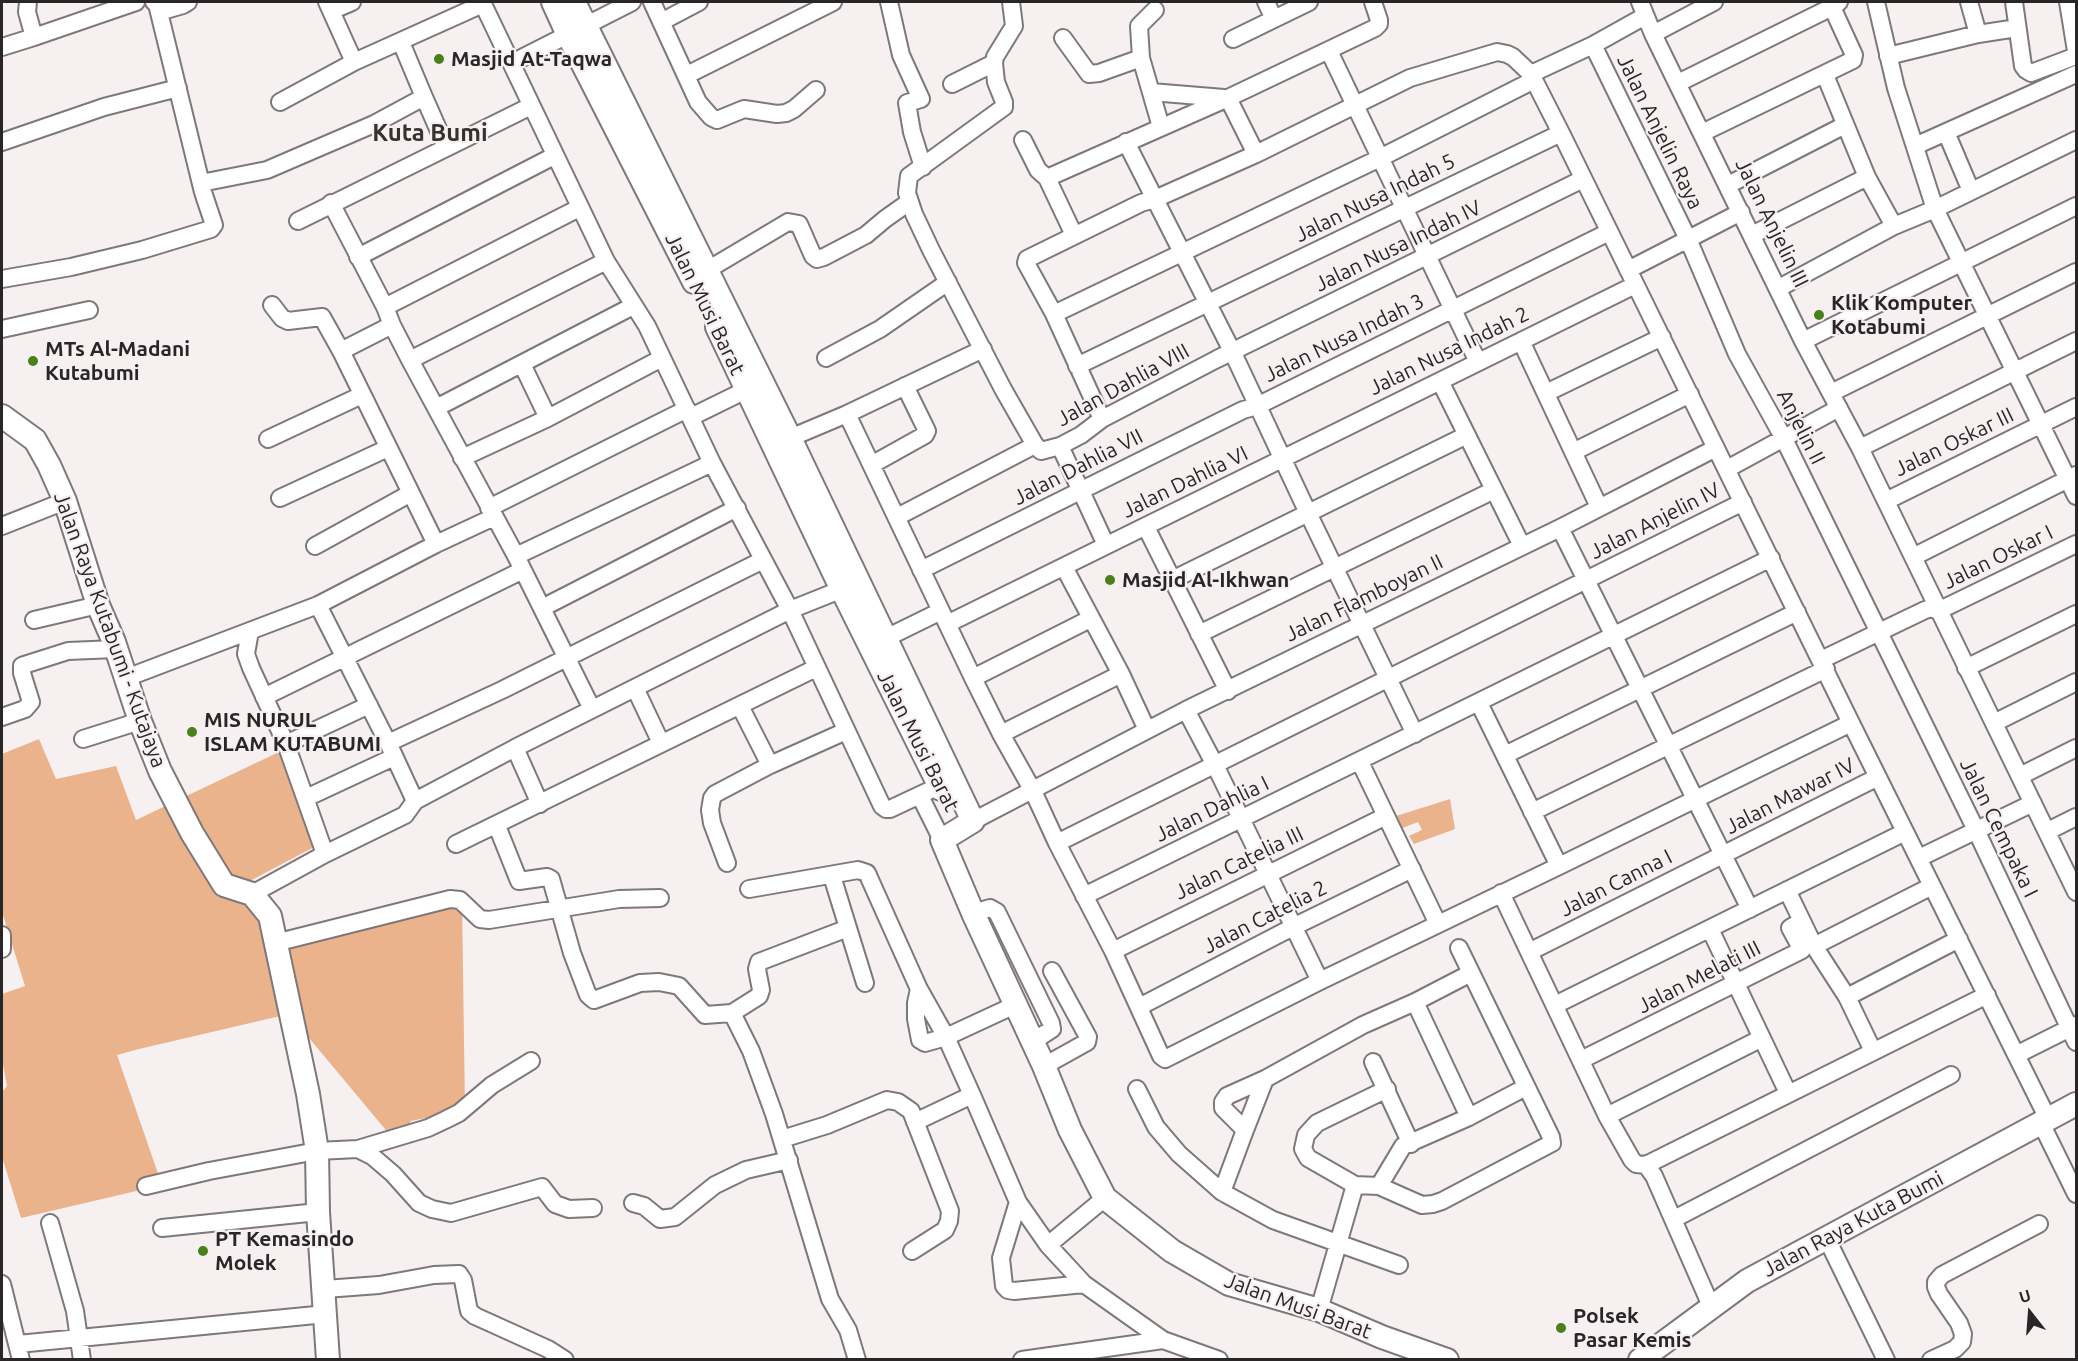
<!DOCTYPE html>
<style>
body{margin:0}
#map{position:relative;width:2078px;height:1361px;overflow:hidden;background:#f7f0f1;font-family:Ubuntu,sans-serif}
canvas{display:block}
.frame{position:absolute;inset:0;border:3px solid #292627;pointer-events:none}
.north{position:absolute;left:2000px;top:1283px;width:60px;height:60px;-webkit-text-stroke:4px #f7f0f1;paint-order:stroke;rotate:343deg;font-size:16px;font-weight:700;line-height:24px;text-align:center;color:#292627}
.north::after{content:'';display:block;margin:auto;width:21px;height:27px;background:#292627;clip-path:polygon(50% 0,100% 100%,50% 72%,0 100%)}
</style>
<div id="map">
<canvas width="2078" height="1361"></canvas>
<div class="frame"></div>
<div class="north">U</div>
</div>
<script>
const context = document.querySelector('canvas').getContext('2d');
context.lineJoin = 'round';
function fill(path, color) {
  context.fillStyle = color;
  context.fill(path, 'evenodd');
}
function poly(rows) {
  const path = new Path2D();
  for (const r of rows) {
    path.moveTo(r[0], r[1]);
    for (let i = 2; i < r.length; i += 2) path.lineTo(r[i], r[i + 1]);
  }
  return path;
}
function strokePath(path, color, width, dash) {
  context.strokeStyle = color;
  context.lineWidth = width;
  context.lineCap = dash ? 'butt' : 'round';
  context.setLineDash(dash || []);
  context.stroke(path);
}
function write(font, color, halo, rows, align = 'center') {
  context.font = font + ' Ubuntu,sans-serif';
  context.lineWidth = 4.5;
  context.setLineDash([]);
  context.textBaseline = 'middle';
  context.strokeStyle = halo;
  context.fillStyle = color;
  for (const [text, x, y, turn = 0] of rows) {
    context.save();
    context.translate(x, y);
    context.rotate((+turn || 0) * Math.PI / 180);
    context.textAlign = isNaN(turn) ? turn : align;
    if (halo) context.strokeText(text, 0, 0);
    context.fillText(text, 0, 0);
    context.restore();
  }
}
const green = poly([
 [39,739,56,779,116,766,136,820,281,751,318,845,244,884,275,943,462,901,465,1110,411,1121,400,1147,289,1014,139,1049,117,1055,162,1185,21,1218,2,1157,2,1092,7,1086,2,1059,2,994,25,986,2,912,2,754],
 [1450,799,1455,829,1414,844,1409,836,1422,830,1418,822,1400,829,1396,816]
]);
const street = poly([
 [327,2,354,62],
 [482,2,606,261,647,326,712,463,790,610,882,806,886,809,890,809,939,786],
 [652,2,698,102,711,117,717,120,744,109,777,114,786,113,794,109,816,90],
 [889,2,901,55,921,99,907,103,912,132,923,167],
 [1011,2,1014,26,995,57,994,63,996,82,1004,102,1004,107,909,176,907,193,914,214,931,250,1003,389,1035,445,1041,451,1060,446,1081,435,1102,419,1217,359,1583,179],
 [1266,2,1274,19,1309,2],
 [1640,2,1653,34,1803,341,1860,448,2076,892],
 [1876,2,1896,88,1935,209,2076,496],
 [1969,2,1978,34],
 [2014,2,2023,66,2026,70,2031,73,2076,56],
 [2068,2,2076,51],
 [331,11,352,2],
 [159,12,183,5,188,2],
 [661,22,699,2],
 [1653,34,1714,2],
 [34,37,136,2],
 [1063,38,1089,74,1099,73,1141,58,1161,127],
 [1233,39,1274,19],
 [1593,45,1688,239,1737,354,1783,437,1976,830,2076,1042],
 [2,47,34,37,27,12,28,2],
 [1329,51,1478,362],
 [1888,56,1978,34,2017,28],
 [1141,58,1139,26,1155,10],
 [512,63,632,2],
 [1531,74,1593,45,1645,16],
 [687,75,833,2],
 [1825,75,1867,177,1894,226],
 [1678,83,1832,7,1839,2],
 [952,84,994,63],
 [1151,92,1224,98],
 [424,97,446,147],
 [1228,98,1256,154],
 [280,102,354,62,483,4],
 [1946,132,1971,191],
 [1702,133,1853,60,1854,55,1832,7],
 [1023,140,1038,170,1047,178,1074,235],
 [2,142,104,107,178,88],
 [1126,142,1233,353,1308,513,1415,734],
 [1915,146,2076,74],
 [1047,178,1228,98,1375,28,1379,24,1379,20,1373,2],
 [201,183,267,170,374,124,424,97,401,42],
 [1728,185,1845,125],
 [331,203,385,307,392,325,410,360,516,556,592,709],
 [298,221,531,106],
 [1752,235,1867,177],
 [358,257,554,156],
 [1628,270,1741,212],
 [699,275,788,222,799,224,813,256,817,259,824,257,866,235,885,219,909,202],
 [2,279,71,267,142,250,211,229,214,225,203,192,157,4,154,2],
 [1779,288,1894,226,1935,209,2076,140],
 [272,305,282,318,288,321,322,317,341,351,392,325],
 [385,307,579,208],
 [1054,314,1380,158,1534,80],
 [2,329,89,310],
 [1521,341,1599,507],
 [1803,341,2076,206],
 [341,351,436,544],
 [826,358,880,329,948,282],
 [410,360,606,261],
 [522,364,548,418],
 [1077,366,1561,133],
 [1440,381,1522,546],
 [1546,393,1662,337],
 [1831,393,2076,272],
 [436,408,633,306],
 [847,414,973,678,1001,734,1033,791,1057,843,1113,951,1161,1056,1165,1059,1320,981,1559,866,1851,723],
 [691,417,746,390],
 [1102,419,1054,314,1026,263,1027,259,1141,203,1155,199,1256,154,1410,78,1497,52,1507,54,1513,57,1531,74,1561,133,1851,723,2048,1119],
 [790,438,847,414,983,349],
 [268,439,362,395],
 [1060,446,1106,545],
 [1860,448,2076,341],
 [1573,452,1690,394],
 [462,458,548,418,662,358],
 [873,464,925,435,927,431,905,386],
 [1727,469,1839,408],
 [280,498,388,448],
 [1886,501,2076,407],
 [489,508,687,409],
 [897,517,1035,445],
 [2,526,65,501],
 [1146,527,1228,691],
 [1560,528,1750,909],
 [315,546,411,493],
 [516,556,712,463],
 [1913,557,2076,475],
 [1064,567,1121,674,1147,730],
 [921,570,1243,410,1257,406,1609,232],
 [1172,580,1467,435],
 [318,605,388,743,502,690,763,560],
 [542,608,737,508],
 [1938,611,2076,544],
 [34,620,98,605],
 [947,624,1635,285],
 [250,631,246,654,251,668,286,744,325,854],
 [1199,634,1494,490],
 [886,638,941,611],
 [1821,660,1925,610,1932,608,1938,611],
 [1966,668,2076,614],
 [126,678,318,605,436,544,494,517],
 [973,678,1090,619],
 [635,688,661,743],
 [264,697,523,570],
 [1479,703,1559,866],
 [740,706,770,765],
 [1186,710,1215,765,1320,981],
 [2,717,25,709,31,702,22,673,22,666,24,665,68,651,116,649],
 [1994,723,2076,682],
 [1001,734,1121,674],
 [83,739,140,721],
 [286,744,369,705],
 [390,747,415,801],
 [515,748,540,804],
 [1505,755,1797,612],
 [1360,762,1438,924],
 [2020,776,2076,748],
 [920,796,942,840],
 [306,798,394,757],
 [1532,812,1826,669],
 [973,821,1186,710,1560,528,1716,448],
 [497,826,519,881,547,877,551,879,572,953,588,995,594,1000,640,983,659,982,679,986,705,1015,732,1013],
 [2048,831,2076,817],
 [1057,843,1743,502],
 [456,844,816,668],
 [1919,858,2033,803],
 [727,863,712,823,710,810,712,798,715,794,770,765,846,731],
 [832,876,865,983],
 [749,889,858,870,867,873,919,989,946,1037,972,1095,915,1122],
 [1787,890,1814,946,1847,997,1873,1051],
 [1501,893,1607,1116,1632,1160,1636,1164,1646,1165,1654,1176,1711,1306],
 [252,894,325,854,405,815,415,801,515,748,790,610,850,586],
 [1084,896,1771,558],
 [973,913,990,908,997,912,1051,1023,1052,1029,1032,1042],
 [848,928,759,962,757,969,761,990,759,996,732,1013,751,1051,774,1114,830,1299,848,1330,857,1360],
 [1710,929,1788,1093],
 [2,935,2,949],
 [275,943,450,899,460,900,480,919,489,920,619,899,660,898],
 [1814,946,1932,886],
 [1113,951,1386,816],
 [1529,952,1878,777],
 [919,989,916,1003,916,1019,920,1040,925,1043,946,1037,1015,1005],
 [1847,997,1959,939],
 [1415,1002,1469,1117],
 [1555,1005,1905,832],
 [1139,1007,1293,927,1412,869],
 [2016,1055,2076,1025],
 [1581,1060,1802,950,1790,928,1802,921],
 [1373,1062,1411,1144],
 [1044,1066,1087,1042,1088,1037,1052,971],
 [1265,1079,1245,1130,1223,1108,1223,1102,1227,1096,1265,1079,1363,1025,1415,1002,1471,973],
 [1137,1089,1156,1127,1179,1154,1222,1192],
 [1387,1089,1317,1123,1306,1135,1303,1149,1308,1158,1355,1185,1379,1186,1403,1146,1469,1117,1526,1087],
 [972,1095,1018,1202,1048,1245,1084,1284,1163,1340,1219,1360],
 [1607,1116,1762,1038],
 [2041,1123,2076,1194],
 [1245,1130,1222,1192,1273,1220,1399,1265],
 [782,1139,827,1125,887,1100,898,1102,911,1111,950,1211,949,1221,945,1230,912,1251],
 [358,1149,428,1128,445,1120,459,1113,492,1085,531,1061],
 [1646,1165,1987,995],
 [146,1186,209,1171,317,1151,358,1149,372,1156,393,1174,419,1203,432,1209,451,1213,542,1187,555,1204,569,1209,593,1208],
 [1379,1186,1422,1205,1433,1204,1442,1201,1552,1143,1551,1137,1459,948],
 [1018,1202,1001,1258,1004,1286,1008,1290,1014,1291,1084,1284],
 [633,1203,644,1206,660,1219,675,1217,715,1185,746,1170,789,1160],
 [1674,1219,1951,1075],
 [50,1223,75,1311,82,1360],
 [162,1228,318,1212],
 [1826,1237,1886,1360],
 [1048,1245,1105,1198],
 [2,1284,21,1360],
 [325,1289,379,1285,434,1275,459,1274,463,1280,469,1311,475,1316,548,1349,565,1360],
 [1319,1310,1355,1185],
 [18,1344,326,1314],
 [1022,1360,1163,1340],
 [1931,1360,1955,1349,1962,1342,1963,1334,1959,1323,1939,1294,1936,1287,1936,1282,1942,1275,2039,1224]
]);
const secondary = poly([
 [553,2,568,35,694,282],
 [574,2,790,438,973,821,942,840,973,913,1044,1066,1070,1130,1105,1198,1172,1251,1229,1284,1319,1310,1382,1337,1447,1360],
 [717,327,842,590,941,789],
 [2,416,35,440,49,465,65,501,98,605,114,642,140,721,160,771,192,833,224,885,252,894,270,916,308,1094,317,1151,318,1212,328,1360],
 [1640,1360,1747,1281,2076,1104]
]);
const markers = [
 [439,59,6,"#488019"],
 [1819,315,6,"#488019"],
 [33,361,6,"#488019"],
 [1110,580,6,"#488019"],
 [192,732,6,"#488019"],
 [203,1251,6,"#488019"],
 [1561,1328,6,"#488019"]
];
const poiNames = [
 ["Masjid At-Taqwa",451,59],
 ["Klik Komputer",1831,303],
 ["Kotabumi",1831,327],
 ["MTs Al-Madani",45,349],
 ["Kutabumi",45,373],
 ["Masjid Al-Ikhwan",1122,580],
 ["MIS NURUL",204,720],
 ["ISLAM KUTABUMI",204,744],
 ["PT Kemasindo",215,1239],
 ["Molek",215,1263],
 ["Polsek",1573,1316],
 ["Pasar Kemis",1573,1340]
];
const streetNames = [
 ["Jalan Anjelin Raya",1660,132,64],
 ["Jalan Nusa Indah 5",1375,198,-26],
 ["Jalan Anjelin III",1772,223,64],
 ["Jalan Nusa Indah IV",1398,246,-26],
 ["Jalan Musi Barat",705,304,64],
 ["Jalan Nusa Indah 3",1344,338,-26],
 ["Jalan Nusa Indah 2",1449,351,-26],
 ["Jalan Dahlia VIII",1123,385,-29],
 ["Anjelin II",1801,427,63],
 ["Jalan Oskar III",1954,442,-26],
 ["Jalan Dahlia VII",1078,467,-27],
 ["Jalan Dahlia VI",1185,482,-26],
 ["Jalan Anjelin IV",1655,521,-27],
 ["Jalan Oskar I",1998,557,-26],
 ["Jalan Flamboyan II",1364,598,-26],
 ["Jalan Raya Kutabumi - Kutajaya",110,630,70],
 ["Jalan Musi Barat",918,741,63],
 ["Jalan Mawar IV",1790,796,-27],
 ["Jalan Dahlia I",1212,809,-26],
 ["Jalan Cempaka I",1999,828,64],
 ["Jalan Catelia III",1239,863,-26],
 ["Jalan Canna I",1616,883,-27],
 ["Jalan Catelia 2",1265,917,-27],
 ["Jalan Melati III",1699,977,-27],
 ["Jalan Raya Kuta Bumi",1853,1224,-28],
 ["Jalan Musi Barat",1298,1306,20]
];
const quarterNames = [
 ["Kuta Bumi",430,133]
];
fill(green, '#eab38c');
strokePath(street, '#7f787a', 20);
strokePath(secondary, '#7f787a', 26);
strokePath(street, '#fff', 16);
strokePath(secondary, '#fff', 22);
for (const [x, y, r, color] of markers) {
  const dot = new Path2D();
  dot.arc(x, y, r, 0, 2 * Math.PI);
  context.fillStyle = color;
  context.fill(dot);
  strokePath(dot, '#f7f0f1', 2);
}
write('bold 21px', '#292627', '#f7f0f1', poiNames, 'left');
write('21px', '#292627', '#f7f0f1', streetNames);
write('bold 24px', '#373132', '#f7f0f1', quarterNames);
</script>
